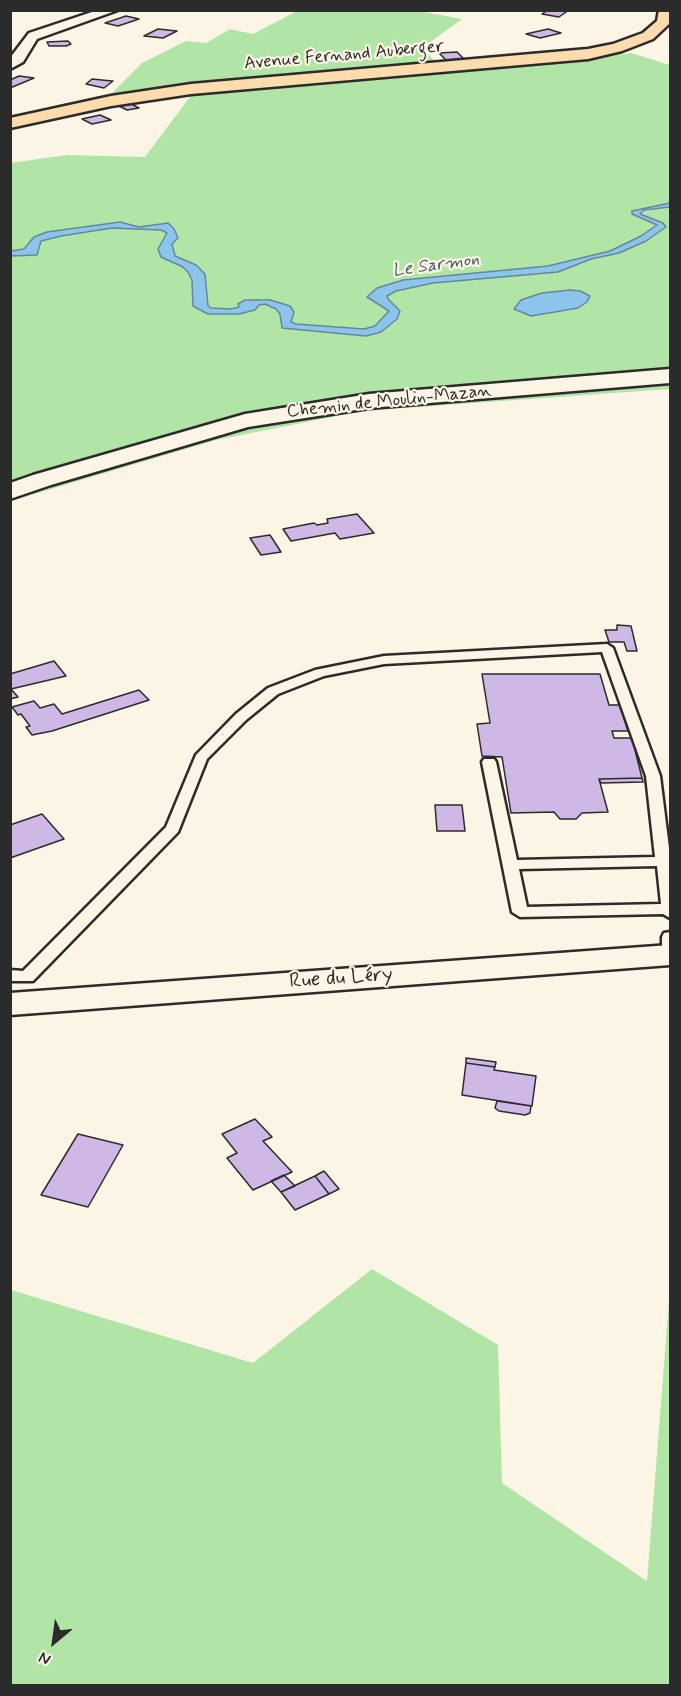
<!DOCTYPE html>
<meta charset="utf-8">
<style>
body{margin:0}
#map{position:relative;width:681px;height:1696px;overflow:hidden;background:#fcf5e5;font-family:Mynerve,sans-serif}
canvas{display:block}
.frame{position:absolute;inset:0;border:12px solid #2b2b2b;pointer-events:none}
.north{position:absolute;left:24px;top:1612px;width:60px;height:60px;-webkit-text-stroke:4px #fcf5e5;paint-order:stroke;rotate:209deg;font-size:16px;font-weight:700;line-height:24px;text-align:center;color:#2b2b2b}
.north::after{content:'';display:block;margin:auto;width:21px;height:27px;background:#2b2b2b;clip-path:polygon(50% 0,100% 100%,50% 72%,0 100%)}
</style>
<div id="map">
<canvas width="681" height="1696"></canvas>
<div class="frame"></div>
<div class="north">N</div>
</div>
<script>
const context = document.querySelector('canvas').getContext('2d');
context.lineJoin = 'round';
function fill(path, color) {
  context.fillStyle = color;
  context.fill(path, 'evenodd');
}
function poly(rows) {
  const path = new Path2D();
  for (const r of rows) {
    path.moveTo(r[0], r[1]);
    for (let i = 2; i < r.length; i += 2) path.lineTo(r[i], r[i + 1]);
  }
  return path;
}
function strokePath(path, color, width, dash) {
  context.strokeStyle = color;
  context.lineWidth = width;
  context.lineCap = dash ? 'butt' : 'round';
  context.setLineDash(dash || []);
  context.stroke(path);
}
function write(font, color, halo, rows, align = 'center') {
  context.font = font + ' Mynerve,sans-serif';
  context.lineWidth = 4.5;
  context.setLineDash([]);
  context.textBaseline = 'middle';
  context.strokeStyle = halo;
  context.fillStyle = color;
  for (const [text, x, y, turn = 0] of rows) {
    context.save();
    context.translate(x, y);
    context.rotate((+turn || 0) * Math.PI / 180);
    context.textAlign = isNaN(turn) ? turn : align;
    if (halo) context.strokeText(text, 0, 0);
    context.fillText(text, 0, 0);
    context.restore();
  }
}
const green = poly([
 [297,11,419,11,462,19,422,48,438,64,108,97,142,63,186,41,206,43,230,29,253,34],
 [631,53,670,65,670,389,362,411,216,440,11,501,10,163,67,155,145,157,192,94,550,64],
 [372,1269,498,1345,502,1483,647,1581,670,1288,670,1685,11,1685,11,1290,253,1363]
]);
const water = poly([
 [670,203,670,207,644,210,640,214,663,223,666,227,646,241,619,253,591,259,558,272,433,283,396,291,387,296,388,299,400,311,397,319,381,332,366,336,282,328,280,314,276,309,265,304,259,305,255,310,239,314,208,314,193,306,192,280,188,272,183,267,161,257,158,249,167,233,161,230,112,228,61,236,41,241,37,255,11,256,11,251,24,249,34,237,47,232,120,222,139,227,168,223,174,229,178,238,172,244,175,256,196,265,205,274,208,306,211,308,231,309,239,307,238,304,245,300,270,300,290,306,294,312,291,322,296,324,364,329,375,326,389,311,367,297,377,288,403,280,548,266,610,251,641,236,657,225,632,214,632,211,670,203],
 [570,290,580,291,590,296,587,302,578,308,531,316,514,309,521,300,542,293,570,290]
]);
const building = poly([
 [548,10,569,10,559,17,542,14,548,10],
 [126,16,139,19,118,26,105,23,126,16],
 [158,29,177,31,163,38,144,36,158,29],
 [548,29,561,33,540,38,526,34,548,29],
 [68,41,71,44,66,46,49,46,47,42,68,41],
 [457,52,464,59,446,60,439,53,457,52],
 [19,76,34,78,10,88,10,80,19,76],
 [92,79,112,81,113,81,104,88,86,84,92,79],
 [129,103,139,108,127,110,117,105,129,103],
 [100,115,111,120,92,124,82,119,100,115],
 [357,514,374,533,340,539,335,533,291,541,283,529,314,523,317,525,328,523,327,519,357,514],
 [270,535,281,552,261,555,250,538,270,535],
 [617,625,631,626,637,651,627,651,624,642,609,642,605,630,617,630,617,625],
 [54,661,66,676,11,689,18,697,10,699,10,674,54,661],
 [482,674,600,674,609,705,620,705,628,731,612,731,614,738,632,738,642,778,599,779,608,812,582,813,576,819,560,819,554,812,511,813,502,757,482,756,477,724,490,723,482,674],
 [139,690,149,700,52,731,32,735,26,727,30,726,21,714,18,715,12,707,34,701,40,708,54,704,62,714,139,690],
 [642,778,643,782,601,783,599,779,642,778],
 [435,805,462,805,465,831,437,831,435,805],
 [42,814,64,839,10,858,10,825,42,814],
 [466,1058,496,1062,495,1067,466,1063,466,1058],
 [466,1063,495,1067,494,1070,536,1076,532,1106,462,1095,466,1063],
 [497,1101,531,1106,530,1113,525,1115,499,1111,495,1108,497,1101],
 [255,1119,272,1137,263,1141,292,1172,253,1190,227,1158,237,1153,222,1134,255,1119],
 [78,1134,123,1145,88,1207,41,1195,78,1134],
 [324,1171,339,1189,329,1194,315,1176,324,1171],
 [284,1175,295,1186,281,1192,271,1181,284,1175],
 [315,1176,329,1194,295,1210,281,1192,315,1176]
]);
const lane = poly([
 [607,644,613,648,660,776,670,856,670,918,663,914,520,917,512,912,482,762,484,759,494,759,496,762,517,860,655,857,646,776,602,652,384,664,324,676,278,694,246,720,207,759,178,832,33,981,10,981,10,970,23,971,166,827,196,755,236,714,268,688,315,670,384,656,607,644],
 [657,866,661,904,527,907,519,869,657,866],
 [670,932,670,960,664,959,662,955,662,937,664,933,670,932]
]);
const street = poly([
 [98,10,118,10,37,39,23,62,10,69,10,58,29,33,98,10],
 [670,945,670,965,10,1015,10,993,670,945]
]);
const secondary = poly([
 [670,369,670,383,369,408,248,427,51,485,10,499,10,483,33,475,245,414,369,394,670,369]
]);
const primary = poly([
 [659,10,670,10,670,23,653,39,622,51,588,59,191,94,111,106,10,128,10,118,111,96,191,84,588,49,613,44,643,33,657,21,659,10]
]);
const farStreetnames = [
 ["Avenue Fernand Auberger",344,56,-5],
 ["Chemin de Moulin-Mazan",389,402,-6]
];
const farWaternames = [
 ["Le Sarmon",436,266,-8]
];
const streetNames = [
 ["Rue du Léry",341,979,-4]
];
fill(green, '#b0e5a6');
fill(water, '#8cc5eb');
strokePath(water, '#65879e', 1.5);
fill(building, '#cfb7e6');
strokePath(building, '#2b2b2b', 1.5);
strokePath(lane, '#2b2b2b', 5);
strokePath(street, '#2b2b2b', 5);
strokePath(secondary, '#2b2b2b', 5);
strokePath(primary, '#2b2b2b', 5);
fill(lane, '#fcf5e5');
fill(street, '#fcf5e5');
fill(secondary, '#fcf5e5');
fill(primary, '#fcdcac');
write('18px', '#2b2b2b', '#fcf5e5', farStreetnames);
write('italic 18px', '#485965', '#fcf5e5', farWaternames);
write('21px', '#2b2b2b', '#fcf5e5', streetNames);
</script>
